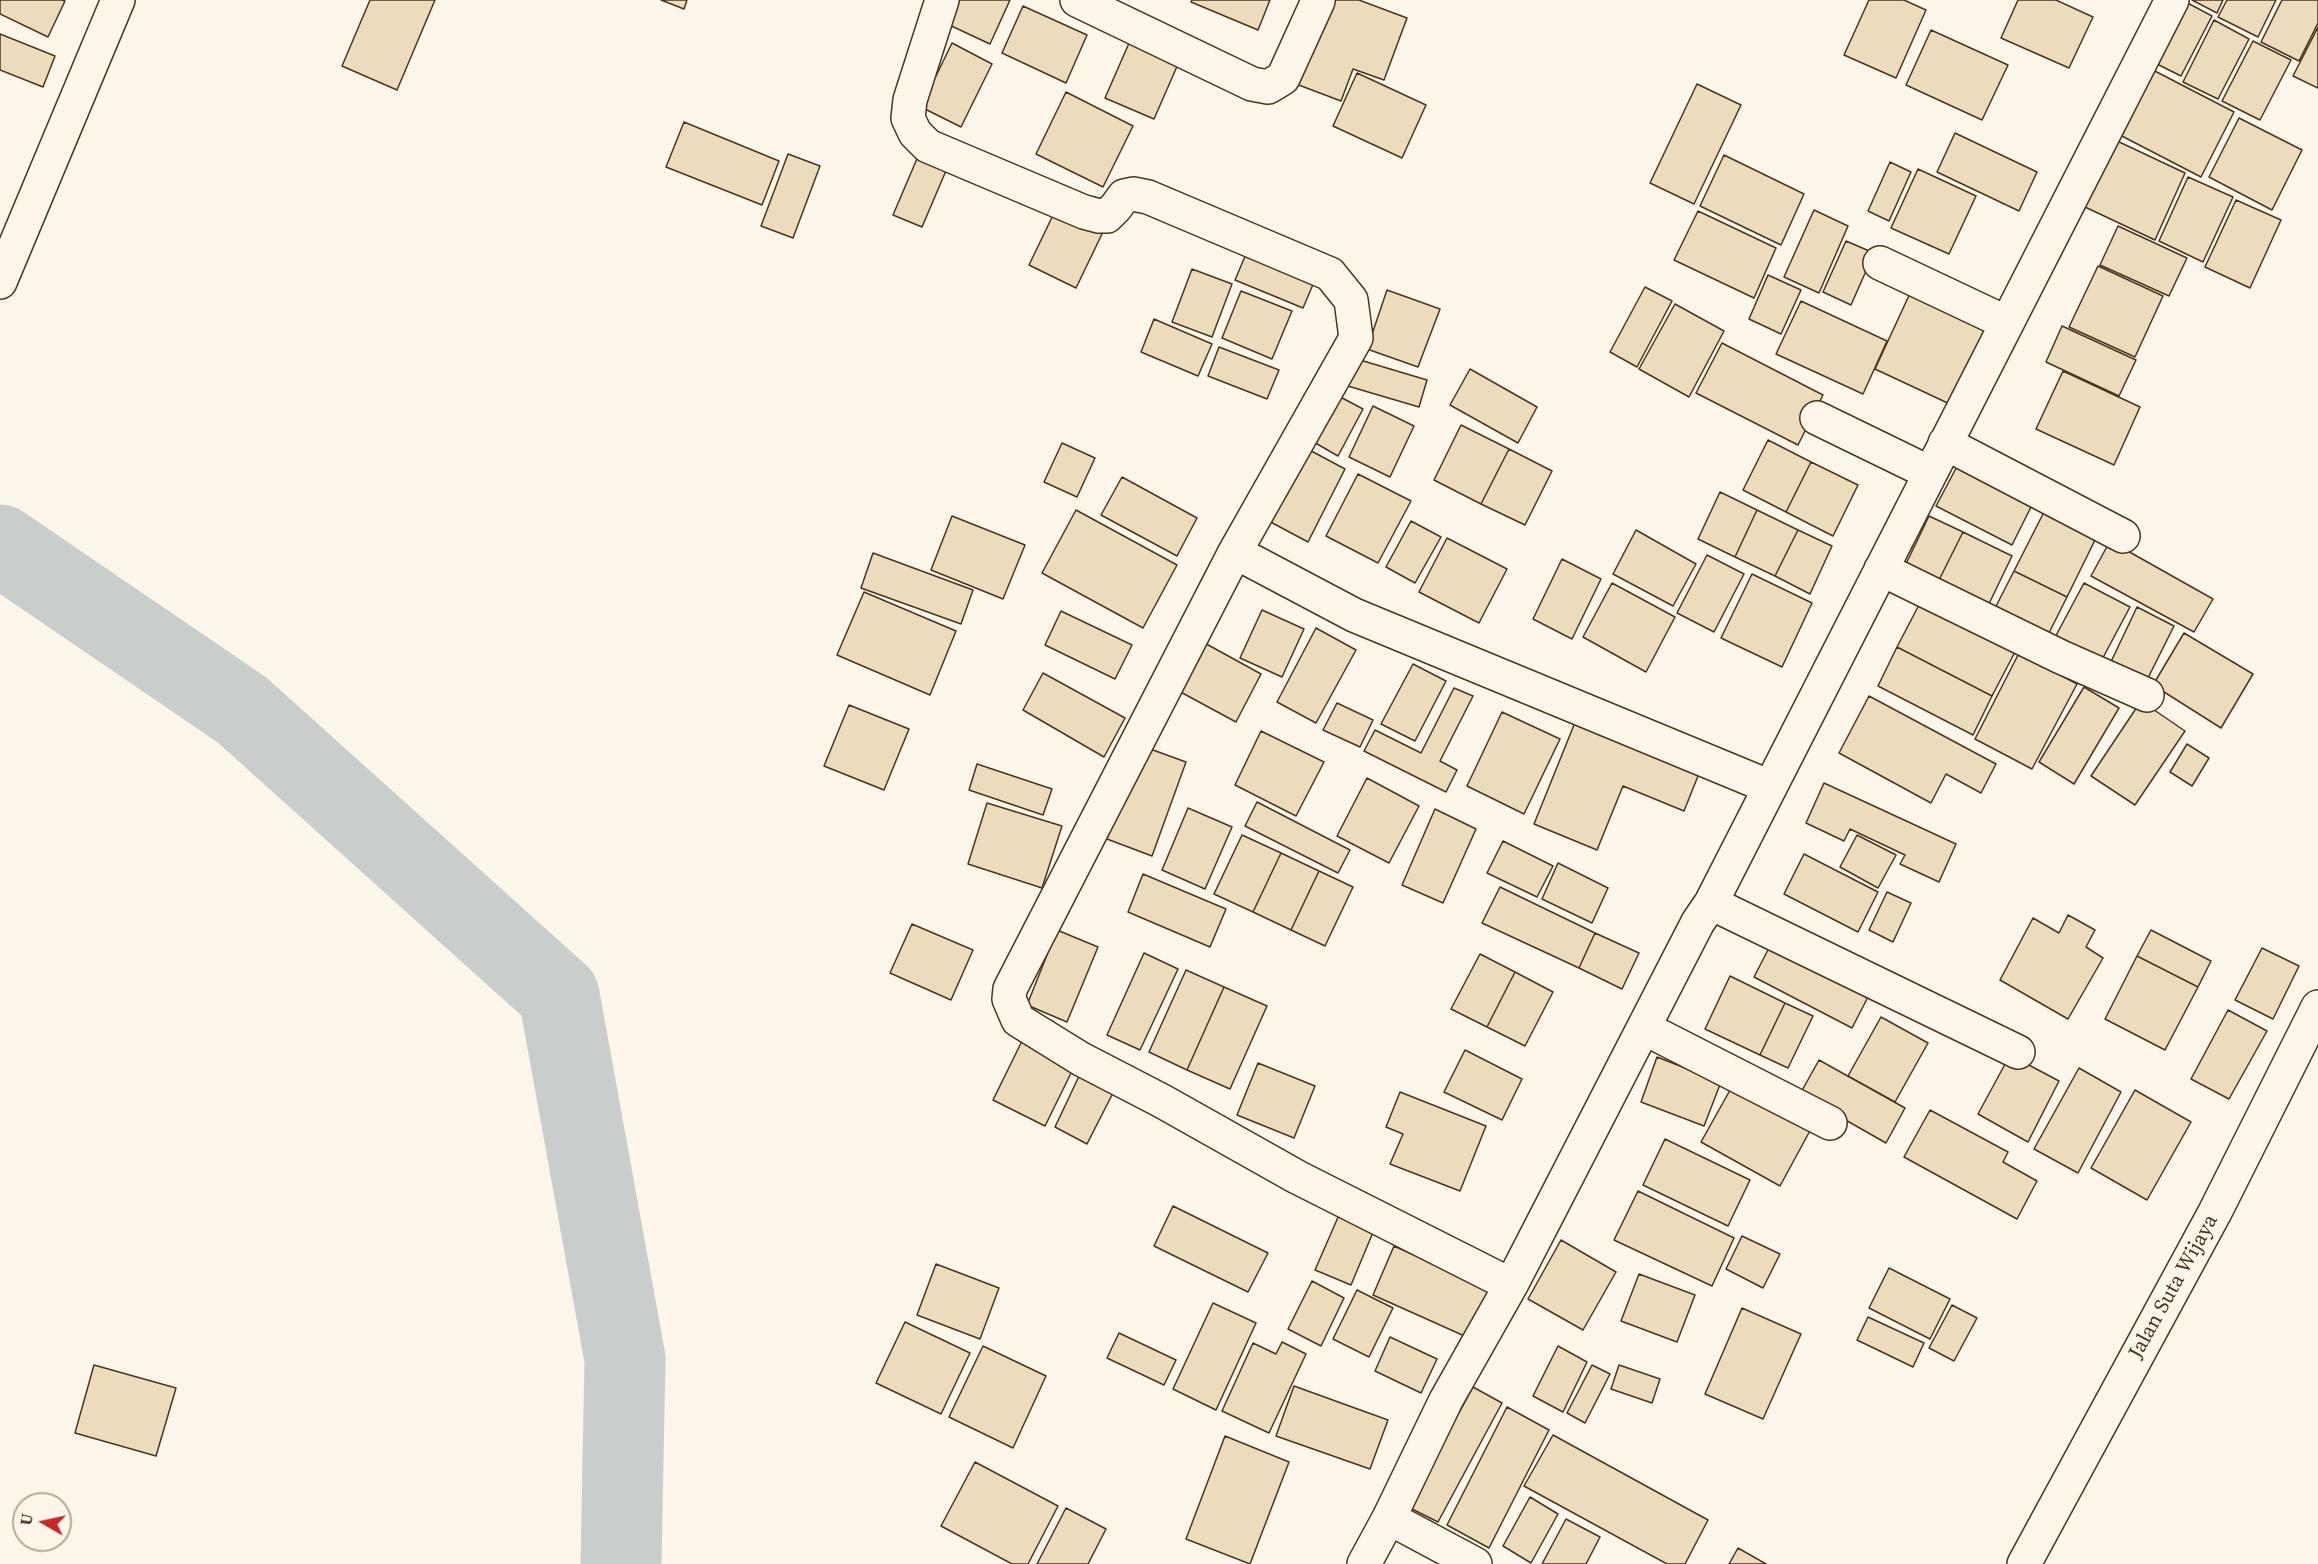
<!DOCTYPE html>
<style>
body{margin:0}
#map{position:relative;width:2318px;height:1564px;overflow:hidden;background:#fbf6e9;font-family:"Source Serif 4",serif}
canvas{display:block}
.north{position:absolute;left:12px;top:1492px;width:60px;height:60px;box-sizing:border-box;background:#fbf6e9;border:2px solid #b4a999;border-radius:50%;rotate:279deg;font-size:16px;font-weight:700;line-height:24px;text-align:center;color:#4a3520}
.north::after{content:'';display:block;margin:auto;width:21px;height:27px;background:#c62828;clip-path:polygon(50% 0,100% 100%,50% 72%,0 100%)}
</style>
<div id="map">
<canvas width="2318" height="1564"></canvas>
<div class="north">U</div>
</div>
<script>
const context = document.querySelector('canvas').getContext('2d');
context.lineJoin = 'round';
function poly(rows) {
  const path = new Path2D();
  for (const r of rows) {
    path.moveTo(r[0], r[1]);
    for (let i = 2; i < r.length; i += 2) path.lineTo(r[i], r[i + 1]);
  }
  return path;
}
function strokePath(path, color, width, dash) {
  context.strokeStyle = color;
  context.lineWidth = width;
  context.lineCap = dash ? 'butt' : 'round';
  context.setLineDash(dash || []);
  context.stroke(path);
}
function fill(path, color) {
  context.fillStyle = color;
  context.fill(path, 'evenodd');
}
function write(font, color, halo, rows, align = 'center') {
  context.font = font + ' "Source Serif 4",serif';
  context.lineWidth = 4.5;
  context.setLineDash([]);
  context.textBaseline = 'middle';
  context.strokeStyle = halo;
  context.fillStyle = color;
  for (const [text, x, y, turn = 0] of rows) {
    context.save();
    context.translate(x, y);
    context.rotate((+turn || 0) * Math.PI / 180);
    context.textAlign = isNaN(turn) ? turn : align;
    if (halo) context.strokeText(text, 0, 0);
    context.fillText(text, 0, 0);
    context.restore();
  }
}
const river = poly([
 [0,545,242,710,559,995,625,1359,621,1564]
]);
const building = poly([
 [0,0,62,0,65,1,48,37,0,14,0,0],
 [370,0,435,0,397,90,342,66,370,0],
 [661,0,687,0,684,9,661,0],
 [955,0,1010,0,990,44,945,23,955,0],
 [1192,0,1270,0,1258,30,1191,2,1192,0],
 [1328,0,1359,0,1407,18,1384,80,1353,69,1341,101,1296,84,1328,0],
 [1869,0,1904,0,1926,10,1896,78,1844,55,1869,0],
 [2018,0,2056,0,2093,17,2069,68,2001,38,2018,0],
 [2182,0,2212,16,2181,76,2151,61,2182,0],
 [2192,0,2223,0,2217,13,2192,0],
 [2227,0,2276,0,2258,37,2218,17,2227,0],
 [2282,0,2318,0,2318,23,2299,61,2261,42,2282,0],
 [1023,6,1087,35,1066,83,1002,53,1023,6],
 [2214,20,2249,39,2218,99,2183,82,2214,20],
 [2318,27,2318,88,2293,76,2318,27],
 [1931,30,2008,65,1982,120,1906,85,1931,30],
 [0,34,55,56,43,87,0,70,0,34],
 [1133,34,1182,55,1154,119,1105,98,1133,34],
 [2253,41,2291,60,2260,120,2222,101,2253,41],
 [952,43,992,64,961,127,921,107,952,43],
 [2151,69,2234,112,2201,177,2118,134,2151,69],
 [1357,73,1426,105,1402,158,1333,126,1357,73],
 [1697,84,1741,105,1694,204,1650,183,1697,84],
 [1066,92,1133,126,1103,187,1036,154,1066,92],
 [2239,118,2302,150,2272,210,2209,177,2239,118],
 [684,122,779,161,762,205,666,167,684,122],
 [1955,133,2037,172,2019,211,1937,172,1955,133],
 [2115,140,2185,173,2155,240,2085,207,2115,140],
 [788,154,820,166,793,238,761,226,788,154],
 [919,154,948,166,922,227,893,215,919,154],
 [1724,155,1804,194,1781,245,1700,206,1724,155],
 [1890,162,1911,172,1889,221,1868,211,1890,162],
 [1918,169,1976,196,1949,254,1891,228,1918,169],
 [2188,177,2233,197,2203,262,2159,241,2188,177],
 [2236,200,2281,220,2250,288,2205,267,2236,200],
 [1814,210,1848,226,1819,293,1784,277,1814,210],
 [1055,211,1102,234,1076,288,1029,265,1055,211],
 [1698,211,1776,248,1754,298,1674,260,1698,211],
 [2118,226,2187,258,2169,296,2100,265,2118,226],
 [1846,241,1874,253,1851,305,1823,292,1846,241],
 [1249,247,1317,275,1303,308,1235,280,1249,247],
 [2098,266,2163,296,2135,357,2069,327,2098,266],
 [1192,269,1232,284,1212,337,1172,322,1192,269],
 [1768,275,1801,290,1781,334,1749,319,1768,275],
 [1645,287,1672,301,1637,367,1610,352,1645,287],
 [1912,289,1991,325,1954,406,1875,369,1912,289],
 [1387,290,1440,309,1418,367,1367,349,1387,290],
 [1241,291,1292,311,1272,359,1222,338,1241,291],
 [1801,301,1887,341,1863,394,1776,354,1801,301],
 [1675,304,1724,331,1689,397,1639,369,1675,304],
 [1154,319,1212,344,1198,376,1141,352,1154,319],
 [2062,326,2136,360,2119,396,2046,362,2062,326],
 [1722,343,1823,395,1798,445,1696,393,1722,343],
 [1219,347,1279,370,1267,399,1208,376,1219,347],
 [1350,357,1427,380,1419,407,1341,384,1350,357],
 [1470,369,1537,407,1518,443,1450,405,1470,369],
 [2063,371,2140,407,2114,465,2036,429,2063,371],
 [1329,391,1363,409,1338,456,1305,437,1329,391],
 [1373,406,1414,426,1390,477,1349,457,1373,406],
 [1461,425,1509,449,1481,504,1434,480,1461,425],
 [1768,440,1811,462,1786,512,1743,490,1768,440],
 [1062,443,1095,458,1077,497,1044,482,1062,443],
 [1302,446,1345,469,1308,542,1265,519,1302,446],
 [1509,449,1552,471,1525,525,1481,504,1509,449],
 [1961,459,2036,497,2012,545,1936,506,1961,459],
 [1811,462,1858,485,1833,536,1786,512,1811,462],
 [1358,474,1411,501,1378,563,1326,536,1358,474],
 [1122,477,1197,518,1177,556,1101,515,1122,477],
 [1720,492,1757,510,1735,557,1698,539,1720,492],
 [1076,510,1177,565,1143,628,1042,573,1076,510],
 [1757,510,1798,530,1775,576,1735,557,1757,510],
 [2044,512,2096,538,2067,597,2014,571,2044,512],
 [952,516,1025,545,1003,599,931,570,952,516],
 [1929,516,1963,532,1936,586,1903,570,1929,516],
 [1411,521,1441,537,1415,583,1386,567,1411,521],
 [1636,530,1696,564,1673,606,1613,574,1636,530],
 [1798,530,1832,546,1810,594,1775,576,1798,530],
 [1963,532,2012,556,1986,610,1936,586,1963,532],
 [1447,538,1507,569,1479,623,1419,592,1447,538],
 [2110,541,2213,599,2194,632,2091,576,2110,541],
 [873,553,973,590,961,624,861,588,873,553],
 [1707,555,1744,574,1714,632,1677,613,1707,555],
 [1562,559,1601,579,1572,639,1533,619,1562,559],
 [2014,571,2067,597,2044,643,1991,616,2014,571],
 [1752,574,1812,603,1782,667,1721,638,1752,574],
 [1612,583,1675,617,1646,672,1583,637,1612,583],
 [2084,583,2130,607,2098,667,2052,643,2084,583],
 [864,592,956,631,930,695,837,655,864,592],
 [1921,601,2016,650,1992,696,1897,647,1921,601],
 [2137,607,2174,626,2145,684,2109,666,2137,607],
 [1262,610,1304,629,1282,677,1240,658,1262,610],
 [1061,611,1132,645,1115,679,1045,645,1061,611],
 [1316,628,1356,650,1316,723,1277,702,1316,628],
 [2184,633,2253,674,2221,728,2153,685,2184,633],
 [1201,641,1261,674,1236,722,1175,689,1201,641],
 [1897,647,1992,696,1973,735,1878,686,1897,647],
 [2019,653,2077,684,2032,769,1975,739,2019,653],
 [1413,664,1446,681,1415,741,1381,724,1413,664],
 [1043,673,1125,718,1104,757,1023,710,1043,673],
 [2084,687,2119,708,2074,784,2039,762,2084,687],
 [1454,688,1473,696,1440,761,1457,770,1446,792,1364,751,1375,730,1421,753,1454,688],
 [1869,696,1996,764,1981,793,1946,774,1931,803,1839,753,1869,696],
 [2141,701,2185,731,2135,805,2091,776,2141,701],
 [1337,703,1373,720,1360,747,1323,730,1337,703],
 [849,705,909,729,884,790,824,766,849,705],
 [1502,712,1560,739,1524,814,1467,786,1502,712],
 [1576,720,1700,771,1684,811,1623,786,1597,850,1534,824,1576,720],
 [1261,731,1324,762,1296,816,1235,785,1261,731],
 [2187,744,2209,758,2192,786,2170,772,2187,744],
 [1142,746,1186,762,1152,856,1107,839,1142,746],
 [977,764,1052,789,1043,815,969,790,977,764],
 [1367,778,1419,806,1389,863,1337,836,1367,778],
 [1824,783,1956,844,1939,882,1900,864,1905,855,1850,829,1844,841,1806,823,1824,783],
 [1257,802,1350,850,1338,873,1245,826,1257,802],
 [987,803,1062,826,1042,888,968,864,987,803],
 [1188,808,1232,827,1205,889,1162,870,1188,808],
 [1435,809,1476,829,1443,903,1402,885,1435,809],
 [1242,835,1281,853,1253,912,1214,894,1242,835],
 [1857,835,1896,855,1878,888,1840,867,1857,835],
 [1503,841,1553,866,1537,897,1487,873,1503,841],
 [1281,853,1319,871,1291,930,1253,912,1281,853],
 [1804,854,1878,892,1858,932,1784,894,1804,854],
 [1558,863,1608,888,1592,923,1542,899,1558,863],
 [1319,871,1353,887,1325,946,1291,930,1319,871],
 [1143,874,1226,909,1210,947,1128,912,1143,874],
 [1500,887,1595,933,1579,968,1482,923,1500,887],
 [1887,892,1911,903,1893,942,1869,930,1887,892],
 [2068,915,2095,930,2086,947,2103,958,2068,1019,2000,980,2033,918,2059,933,2068,915],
 [912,924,973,950,951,1000,890,973,912,924],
 [1057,930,1098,947,1067,1022,1027,1005,1057,930],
 [2151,930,2211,961,2198,987,2137,956,2151,930],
 [1595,933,1639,953,1622,989,1579,968,1595,933],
 [1771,944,1869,995,1852,1028,1754,977,1771,944],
 [2262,948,2299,966,2273,1019,2235,1000,2262,948],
 [1144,953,1178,969,1140,1050,1107,1035,1144,953],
 [1480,954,1515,972,1487,1027,1451,1009,1480,954],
 [2137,956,2198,987,2165,1050,2105,1019,2137,956],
 [1186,970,1224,987,1187,1070,1149,1052,1186,970],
 [1515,972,1553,992,1525,1046,1487,1027,1515,972],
 [1730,976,1785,1003,1760,1055,1705,1029,1730,976],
 [1224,987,1267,1006,1230,1089,1187,1070,1224,987],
 [1785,1003,1813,1016,1788,1068,1760,1055,1785,1003],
 [2228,1010,2267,1031,2229,1099,2191,1079,2228,1010],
 [1881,1017,1928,1043,1895,1102,1848,1076,1881,1017],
 [1022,1041,1074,1067,1045,1126,993,1100,1022,1041],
 [1465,1050,1522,1079,1502,1120,1444,1092,1465,1050],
 [2010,1055,2059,1081,2028,1142,1978,1114,2010,1055],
 [1657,1057,1721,1082,1704,1126,1641,1102,1657,1057],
 [1819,1060,1905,1108,1886,1143,1800,1094,1819,1060],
 [1258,1063,1315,1086,1294,1138,1237,1115,1258,1063],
 [2079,1068,2121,1092,2078,1173,2034,1149,2079,1068],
 [1081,1072,1115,1089,1087,1144,1055,1127,1081,1072],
 [1734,1083,1812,1127,1780,1186,1701,1142,1734,1083],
 [2135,1090,2191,1122,2147,1200,2091,1168,2135,1090],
 [1400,1092,1486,1126,1460,1191,1390,1164,1403,1134,1386,1127,1400,1092],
 [1930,1110,2008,1152,2003,1162,2037,1181,2017,1219,1904,1157,1930,1110],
 [1665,1139,1750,1180,1728,1226,1643,1185,1665,1139],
 [1638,1191,1734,1238,1712,1286,1614,1240,1638,1191],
 [1173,1206,1268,1253,1248,1292,1154,1246,1173,1206],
 [1339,1215,1374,1230,1351,1285,1315,1270,1339,1215],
 [1742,1236,1780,1254,1763,1288,1726,1269,1742,1236],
 [1561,1240,1616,1272,1583,1330,1528,1299,1561,1240],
 [1394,1246,1491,1290,1469,1338,1373,1295,1394,1246],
 [936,1264,999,1288,980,1339,917,1315,936,1264],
 [1889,1268,1950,1299,1930,1339,1869,1308,1889,1268],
 [1639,1274,1695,1295,1677,1342,1621,1321,1639,1274],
 [1312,1281,1344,1298,1321,1346,1288,1329,1312,1281],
 [1357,1290,1393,1308,1369,1357,1333,1339,1357,1290],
 [1213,1303,1256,1323,1216,1410,1173,1389,1213,1303],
 [1952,1305,1977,1318,1954,1361,1929,1348,1952,1305],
 [1742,1308,1801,1334,1763,1419,1705,1394,1742,1308],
 [1868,1317,1924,1343,1913,1367,1857,1340,1868,1317],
 [905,1322,970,1353,941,1414,876,1383,905,1322],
 [1119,1333,1176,1360,1164,1385,1107,1358,1119,1333],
 [1390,1337,1437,1359,1421,1393,1375,1371,1390,1337],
 [1282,1342,1306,1354,1269,1433,1222,1411,1253,1343,1276,1354,1282,1342],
 [983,1346,1046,1376,1013,1448,949,1417,983,1346],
 [1558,1346,1587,1362,1563,1412,1533,1396,1558,1346],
 [94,1365,176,1388,156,1456,75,1433,94,1365],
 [1592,1365,1610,1374,1585,1423,1567,1413,1592,1365],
 [1619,1365,1660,1379,1652,1403,1611,1389,1619,1365],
 [1294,1386,1388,1420,1370,1469,1276,1436,1294,1386],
 [1473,1387,1502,1403,1438,1522,1408,1507,1473,1387],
 [1507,1407,1549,1430,1489,1548,1447,1525,1507,1407],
 [1553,1435,1708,1520,1685,1564,1667,1564,1524,1486,1553,1435],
 [1225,1436,1289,1462,1250,1564,1186,1539,1225,1436],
 [975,1462,1058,1506,1028,1564,1012,1564,941,1526,975,1462],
 [1530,1497,1558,1514,1531,1563,1503,1546,1530,1497],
 [1066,1508,1106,1529,1088,1564,1037,1564,1066,1508],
 [1566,1519,1600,1537,1586,1564,1542,1564,1566,1519],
 [1738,1548,1766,1564,1729,1564,1738,1548]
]);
const street = poly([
 [942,0,910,100,908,118,915,133,928,146,1084,212,1099,216,1107,216,1116,207,1124,196,1133,194,1148,197,1330,274,1351,300,1356,338,1235,552],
 [1077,0,1252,84,1268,87,1283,78,1318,1],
 [1880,263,2007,323],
 [0,282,118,0],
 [1817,418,1930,473],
 [1945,443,2123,536],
 [1881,569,2061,657,2147,695],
 [1711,903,2018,1052],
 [1644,1028,1830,1123],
 [1511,1285,1297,1177,1162,1101,1081,1059,1018,1020,1009,999,1010,989,1235,552,1354,615,1770,787],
 [1389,1518,1475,1564],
 [1364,1564,1389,1518,1446,1400,1511,1285,1698,922,1711,903,2172,0],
 [2024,1564,2215,1212,2318,1007]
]);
const streetNames = [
 ["Jalan Suta Wijaya",2174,1287,-61]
];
strokePath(river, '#c9cecd', 81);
fill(building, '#ecdcbc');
strokePath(building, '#4a3520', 1.5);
strokePath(street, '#4a3520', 36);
strokePath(street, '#fbf6e9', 33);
write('21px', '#4a3520', '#fbf6e9', streetNames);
</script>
